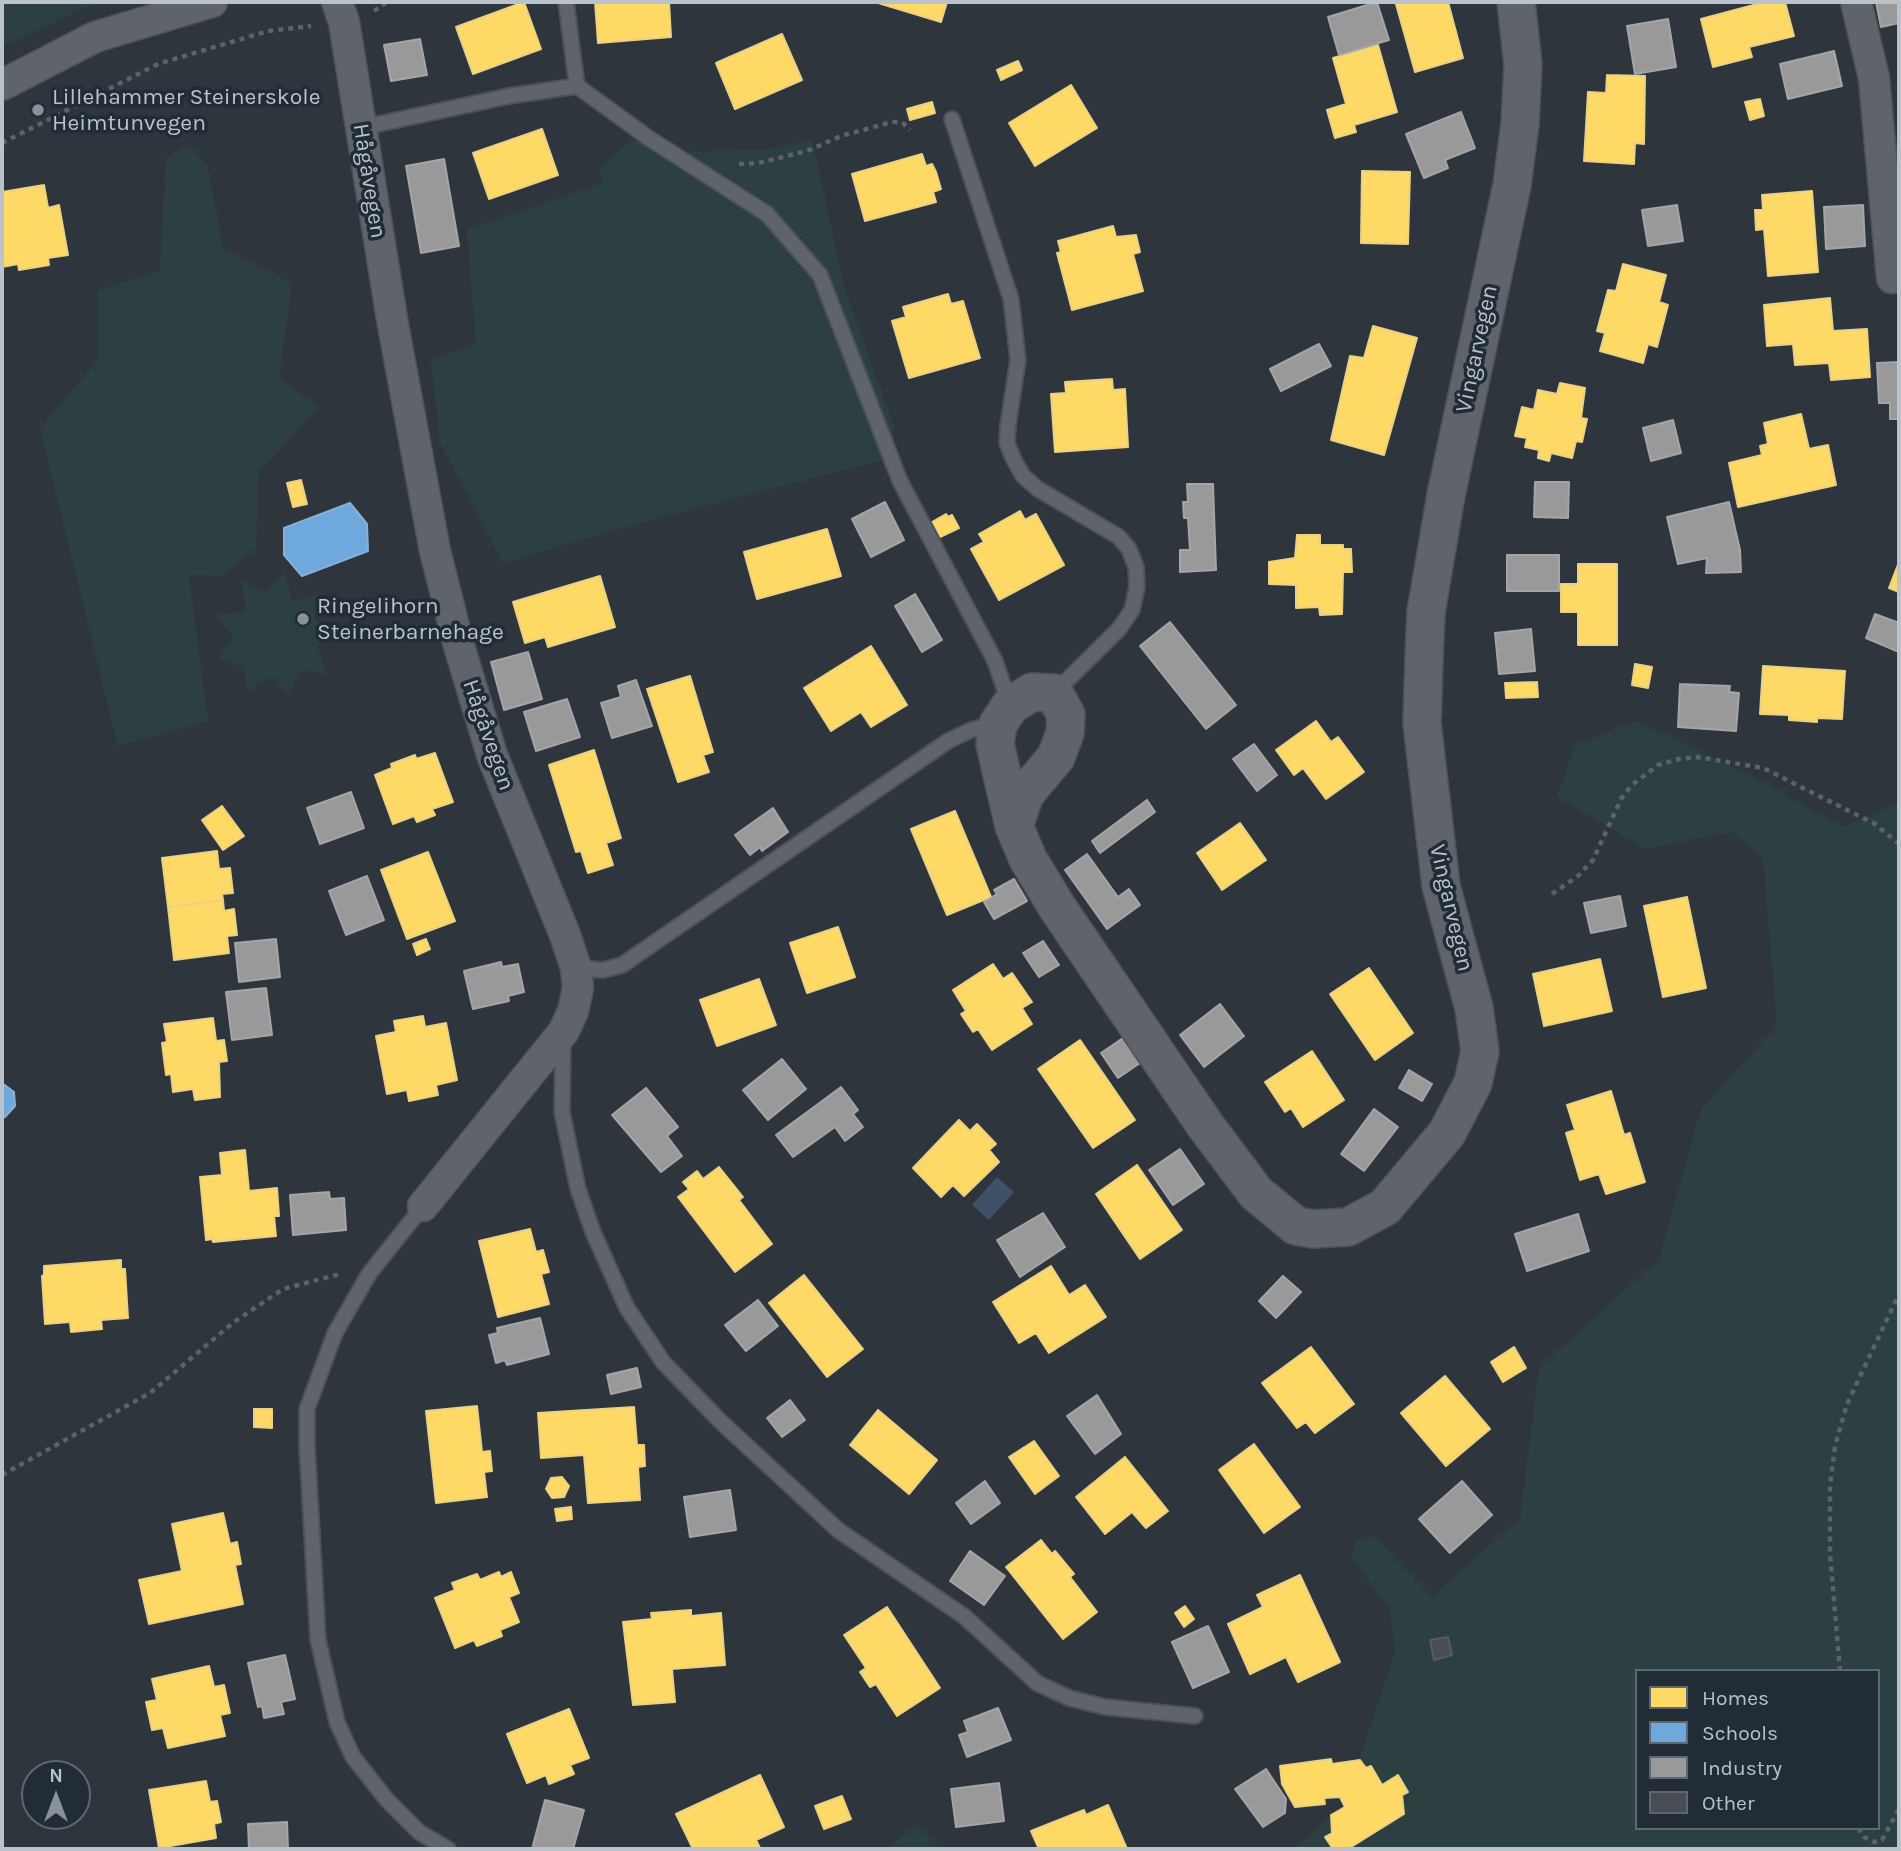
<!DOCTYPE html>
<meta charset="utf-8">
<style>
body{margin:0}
#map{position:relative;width:1901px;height:1851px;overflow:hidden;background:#2f353c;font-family:Karla,sans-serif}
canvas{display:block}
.frame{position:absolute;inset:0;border:4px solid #bac2cc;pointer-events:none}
.legend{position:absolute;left:1635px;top:1669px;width:245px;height:161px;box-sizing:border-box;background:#212c37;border:2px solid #5e6873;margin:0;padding:9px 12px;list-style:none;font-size:21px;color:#bac2cc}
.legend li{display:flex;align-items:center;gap:14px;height:35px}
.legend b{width:35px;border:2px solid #5e6873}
.north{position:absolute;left:21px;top:1760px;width:70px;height:70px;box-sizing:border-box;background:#212c37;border:2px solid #5e6873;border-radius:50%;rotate:0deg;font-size:19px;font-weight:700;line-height:28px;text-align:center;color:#bac2cc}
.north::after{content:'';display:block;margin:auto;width:24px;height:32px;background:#89919a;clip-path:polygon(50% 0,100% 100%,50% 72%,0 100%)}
</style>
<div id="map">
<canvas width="1901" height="1851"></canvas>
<div class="frame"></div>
<ul class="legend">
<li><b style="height:19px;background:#ffd966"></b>Homes</li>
<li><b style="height:19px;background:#6fa8dc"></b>Schools</li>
<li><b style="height:19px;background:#999"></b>Industry</li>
<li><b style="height:19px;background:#474d52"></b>Other</li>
</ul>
<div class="north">N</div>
</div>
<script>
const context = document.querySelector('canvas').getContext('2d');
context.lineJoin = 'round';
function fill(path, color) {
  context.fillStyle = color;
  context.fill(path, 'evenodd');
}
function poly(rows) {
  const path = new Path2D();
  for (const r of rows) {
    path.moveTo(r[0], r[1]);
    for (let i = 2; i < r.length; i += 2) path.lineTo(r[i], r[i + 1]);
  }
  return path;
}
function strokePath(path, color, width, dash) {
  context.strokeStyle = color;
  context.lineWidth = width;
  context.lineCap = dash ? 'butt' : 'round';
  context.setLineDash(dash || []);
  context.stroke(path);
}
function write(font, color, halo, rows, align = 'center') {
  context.font = font + ' Karla,sans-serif';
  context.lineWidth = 7;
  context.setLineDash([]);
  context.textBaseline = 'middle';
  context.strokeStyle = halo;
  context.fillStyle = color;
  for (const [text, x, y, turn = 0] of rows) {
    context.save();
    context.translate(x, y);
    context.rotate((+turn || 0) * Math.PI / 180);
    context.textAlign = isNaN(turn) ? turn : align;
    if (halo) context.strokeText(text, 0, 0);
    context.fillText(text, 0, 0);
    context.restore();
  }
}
const green = poly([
 [2,2,107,2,86,7,2,47],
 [812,139,844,287,895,429,883,460,654,519,503,563,440,443,431,358,476,345,467,229,603,183,600,168,631,140,696,152,774,149],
 [189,144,208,167,223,248,292,283,279,379,320,407,259,471,256,549,221,576,189,575,208,721,118,746,40,429,98,360,98,290,160,271,166,158],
 [285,573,292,601,323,593,314,618,339,633,317,646,326,673,300,670,289,696,273,677,247,691,243,667,218,659,234,637,216,616,245,612,243,582,264,592],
 [1637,721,1754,777,1842,827,1899,803,1899,1849,1294,1849,1344,1804,1395,1651,1390,1610,1351,1556,1357,1540,1373,1535,1432,1597,1520,1518,1539,1368,1659,1259,1701,1109,1777,1026,1763,859,1732,832,1645,849,1557,797,1574,746],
 [1637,1671,1878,1671,1878,1828,1637,1828],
 [917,1825,941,1849,886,1849]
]);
const water = poly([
 [997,1177,1014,1192,989,1220,972,1205]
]);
const homes = poly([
 [524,2,541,49,473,74,456,27,524,2],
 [595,2,669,2,671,37,598,43,595,2],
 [875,2,947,2,941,22,875,2],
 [1405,2,1448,2,1463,58,1415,72,1396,4,1405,2],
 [1765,2,1785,2,1794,36,1749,47,1752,57,1713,67,1701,19,1765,2],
 [782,34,802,80,735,109,716,63,782,34],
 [1378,45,1397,112,1354,125,1356,132,1335,138,1327,110,1346,104,1333,58,1378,45],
 [1018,61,1022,70,1001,80,997,70,1018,61],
 [1607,75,1645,76,1644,144,1635,143,1634,164,1584,161,1588,92,1606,93,1607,75],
 [1071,85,1097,128,1035,166,1009,123,1071,85],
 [1760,99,1764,116,1750,120,1745,102,1760,99],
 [932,102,935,113,910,120,907,109,932,102],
 [542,129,558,175,489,199,473,153,542,129],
 [922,154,926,166,932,164,936,172,941,189,933,192,936,202,865,221,852,174,922,154],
 [1362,171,1410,172,1408,244,1361,243,1362,171],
 [44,185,48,208,59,205,68,255,48,258,49,265,19,270,18,264,2,267,2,192,44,185],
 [1812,191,1818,272,1768,276,1764,229,1756,230,1755,210,1763,210,1762,195,1812,191],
 [1113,226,1116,237,1136,235,1140,252,1133,254,1143,291,1072,310,1057,253,1061,252,1058,241,1113,226],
 [1623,264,1666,275,1659,302,1668,305,1657,347,1648,344,1643,363,1600,351,1605,333,1597,331,1608,290,1616,291,1623,264],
 [948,294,951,304,963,301,980,358,909,378,892,321,906,317,903,307,948,294],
 [1830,298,1833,331,1867,329,1870,377,1831,380,1829,363,1795,365,1793,344,1767,346,1764,305,1830,298],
 [1373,326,1417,338,1384,455,1331,440,1350,356,1364,358,1373,326],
 [1112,379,1113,390,1125,389,1128,447,1055,452,1051,394,1066,393,1065,382,1112,379],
 [1560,383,1585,388,1581,418,1587,419,1582,442,1576,441,1572,458,1551,453,1549,461,1538,458,1539,450,1525,447,1527,438,1515,436,1522,407,1534,410,1538,390,1557,394,1560,383],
 [1801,414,1809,449,1828,445,1836,485,1738,507,1729,463,1762,455,1760,446,1768,444,1764,423,1801,414],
 [301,480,307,504,293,507,287,483,301,480],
 [1020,511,1025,520,1036,514,1064,565,999,600,971,549,984,542,979,534,1020,511],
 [946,514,948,517,952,515,959,528,940,537,932,522,946,514],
 [827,529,841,576,757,599,744,552,827,529],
 [1297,535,1320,535,1320,545,1343,545,1343,549,1351,549,1352,572,1343,572,1342,614,1320,615,1319,607,1296,608,1296,585,1269,584,1269,562,1295,558,1297,535],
 [1899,562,1899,592,1889,588,1899,562],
 [1578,564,1617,564,1617,645,1578,645,1578,612,1561,612,1561,584,1578,584,1578,564],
 [600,576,615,627,548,647,545,637,525,643,513,602,600,576],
 [871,646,907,705,871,727,861,712,831,731,804,688,871,646],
 [1635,664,1652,667,1648,688,1632,685,1635,664],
 [1763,666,1845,671,1842,719,1817,718,1817,722,1789,720,1789,715,1760,714,1763,666],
 [690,676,713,752,703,755,709,772,678,782,647,689,690,676],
 [1537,682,1538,697,1506,698,1505,683,1537,682],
 [1316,721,1331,742,1338,737,1364,772,1326,799,1303,768,1294,775,1276,750,1316,721],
 [594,750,621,838,606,843,613,865,588,873,581,851,576,852,549,765,594,750],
 [435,753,453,802,432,809,435,815,417,822,414,816,393,824,375,775,392,768,391,764,415,755,416,759,435,753],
 [222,806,244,836,223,850,202,820,222,806],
 [955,811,991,897,947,915,911,829,955,811],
 [1240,823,1266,860,1222,890,1197,853,1240,823],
 [217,851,219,869,230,868,233,893,222,894,223,900,168,907,162,858,217,851],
 [428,852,455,921,407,939,381,870,428,852],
 [1687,897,1706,988,1663,997,1644,906,1687,897],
 [223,900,224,911,234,909,237,935,227,936,229,953,174,960,168,907,223,900],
 [838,927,855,977,807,993,790,943,838,927],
 [426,939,430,949,417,955,413,944,426,939],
 [1600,959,1612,1011,1544,1026,1533,974,1600,959],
 [993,964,1003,979,1012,973,1032,1002,1022,1008,1032,1024,992,1050,978,1029,973,1032,961,1014,966,1011,953,990,993,964],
 [1369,968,1413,1033,1375,1060,1330,994,1369,968],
 [759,979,776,1025,717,1046,700,1000,759,979],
 [423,1016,425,1027,446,1023,457,1080,436,1085,438,1095,409,1101,407,1090,387,1094,376,1036,396,1032,394,1021,423,1016],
 [213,1018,216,1041,224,1040,227,1061,219,1062,220,1097,195,1100,193,1089,173,1092,171,1074,166,1075,162,1043,167,1042,164,1024,213,1018],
 [1080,1040,1135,1120,1093,1148,1038,1069,1080,1040],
 [1312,1051,1344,1100,1303,1127,1291,1108,1285,1112,1265,1082,1312,1051],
 [1611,1091,1624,1135,1630,1133,1645,1182,1606,1194,1599,1174,1580,1180,1566,1133,1575,1130,1567,1105,1611,1091],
 [959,1120,970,1131,977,1124,996,1144,989,1150,999,1162,964,1196,953,1185,941,1197,913,1168,959,1120],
 [245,1150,249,1191,277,1188,279,1216,274,1216,276,1236,213,1242,212,1239,206,1240,200,1177,222,1175,220,1153,245,1150],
 [1137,1165,1182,1230,1140,1259,1096,1194,1137,1165],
 [719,1167,743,1197,739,1200,772,1244,735,1272,678,1197,689,1189,683,1182,697,1171,703,1179,719,1167],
 [530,1229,536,1252,543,1250,549,1272,541,1274,549,1304,498,1317,479,1241,530,1229],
 [121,1260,121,1269,125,1269,128,1318,101,1320,102,1329,71,1332,70,1322,45,1324,42,1276,44,1275,44,1266,121,1260],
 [1051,1266,1069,1295,1085,1285,1106,1317,1049,1353,1036,1333,1019,1343,993,1302,1051,1266],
 [804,1275,863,1349,827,1377,769,1303,804,1275],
 [1311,1347,1354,1404,1315,1433,1306,1422,1297,1428,1262,1383,1311,1347],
 [1514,1347,1526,1368,1503,1382,1491,1362,1514,1347],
 [1445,1376,1490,1429,1446,1466,1401,1413,1445,1376],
 [477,1406,482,1452,490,1451,492,1471,484,1472,487,1497,436,1503,426,1411,477,1406],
 [634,1407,637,1445,644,1445,645,1466,638,1467,640,1500,588,1503,584,1455,541,1458,538,1413,634,1407],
 [254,1409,272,1409,272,1428,254,1427,254,1409],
 [878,1410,937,1460,909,1494,850,1445,878,1410],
 [1034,1441,1059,1476,1035,1494,1009,1457,1034,1441],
 [1254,1444,1300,1507,1264,1533,1219,1470,1254,1444],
 [1125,1457,1168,1511,1146,1528,1132,1512,1105,1534,1076,1497,1125,1457],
 [562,1477,569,1486,564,1497,552,1498,546,1489,551,1478,562,1477],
 [571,1507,572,1519,557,1521,555,1509,571,1507],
 [223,1513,230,1544,237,1542,241,1564,235,1565,243,1604,149,1624,139,1580,182,1571,172,1524,223,1513],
 [1041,1540,1052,1554,1055,1551,1074,1574,1070,1577,1097,1612,1063,1639,1006,1567,1041,1540],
 [499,1572,501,1577,511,1572,519,1593,509,1597,519,1622,500,1630,502,1636,477,1646,474,1640,455,1648,435,1598,455,1590,452,1583,477,1574,480,1580,499,1572],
 [1300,1575,1340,1662,1298,1682,1286,1657,1250,1674,1228,1624,1263,1607,1257,1595,1300,1575],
 [1185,1606,1194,1619,1184,1627,1175,1613,1185,1606],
 [887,1607,940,1688,897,1716,876,1684,870,1687,860,1672,866,1668,844,1635,887,1607],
 [691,1610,691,1616,721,1613,725,1665,672,1669,675,1702,633,1705,623,1622,652,1619,651,1613,691,1610],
 [209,1666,214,1687,224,1685,230,1713,220,1715,225,1736,168,1748,163,1728,152,1730,146,1702,157,1700,152,1679,209,1666],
 [569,1709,589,1758,570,1765,574,1774,549,1784,546,1775,527,1783,507,1734,569,1709],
 [1331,1759,1332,1764,1360,1760,1366,1768,1371,1766,1382,1785,1398,1775,1408,1792,1402,1795,1404,1814,1351,1847,1333,1849,1325,1837,1332,1833,1331,1815,1345,1807,1340,1797,1324,1798,1325,1804,1295,1807,1282,1784,1280,1766,1331,1759],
 [760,1775,784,1827,756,1840,760,1848,756,1849,693,1849,676,1814,760,1775],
 [206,1781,210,1802,217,1801,221,1822,214,1824,216,1838,159,1848,149,1790,206,1781],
 [842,1796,851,1819,824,1829,815,1806,842,1796],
 [1108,1805,1127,1849,1039,1849,1031,1831,1084,1810,1086,1815,1108,1805]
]);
const schools = poly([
 [350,503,367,524,368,551,302,576,284,555,284,528,350,503],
 [2,1083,14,1092,15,1106,5,1117,2,1117,2,1083]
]);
const industry = poly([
 [1377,2,1389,40,1339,55,1328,17,1377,2],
 [1876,2,1899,2,1899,23,1881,27,1876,2],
 [1668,19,1676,67,1635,74,1627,26,1668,19],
 [420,39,427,75,391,81,384,45,420,39],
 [1834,51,1842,86,1788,99,1780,64,1834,51],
 [1461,112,1475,148,1445,160,1448,168,1424,178,1406,134,1461,112],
 [444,159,459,246,421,253,406,166,444,159],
 [1677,205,1683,241,1648,246,1642,210,1677,205],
 [1863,205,1865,246,1826,249,1824,207,1863,205],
 [1319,344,1331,366,1281,391,1270,369,1319,344],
 [1899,362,1899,419,1890,419,1890,403,1879,403,1877,363,1899,362],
 [1673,420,1681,453,1651,461,1643,428,1673,420],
 [1535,482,1569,482,1568,518,1534,517,1535,482],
 [1187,484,1213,484,1216,570,1180,572,1180,550,1190,550,1188,518,1184,518,1183,502,1188,502,1187,484],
 [885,502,904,540,871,557,852,519,885,502],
 [1729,502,1740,550,1741,572,1706,573,1707,558,1678,564,1667,517,1729,502],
 [1507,555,1559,555,1559,591,1507,591,1507,555],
 [915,594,942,640,922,652,895,606,915,594],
 [1875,614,1899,623,1899,652,1866,638,1875,614],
 [1170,622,1236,705,1206,729,1140,646,1170,622],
 [1531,629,1535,671,1499,674,1495,633,1531,629],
 [528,652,542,699,504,710,491,662,528,652],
 [636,680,652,726,612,738,601,703,621,697,618,686,636,680],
 [1680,684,1730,686,1729,692,1739,693,1736,731,1678,727,1680,684],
 [567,699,580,737,536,751,524,712,567,699],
 [1254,744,1277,775,1257,791,1233,759,1254,744],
 [351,792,364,828,320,844,307,808,351,792],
 [1147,800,1155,812,1100,853,1092,841,1147,800],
 [773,808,788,832,762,851,760,847,750,855,735,835,773,808],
 [1087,854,1118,897,1129,889,1140,905,1107,929,1065,870,1087,854],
 [367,876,384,920,346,935,329,891,367,876],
 [1014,879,1027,901,994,919,984,902,997,894,994,890,1014,879],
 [1620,896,1626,926,1591,933,1584,903,1620,896],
 [276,939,280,977,239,982,235,943,276,939],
 [1043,941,1059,965,1039,977,1023,953,1043,941],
 [501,962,502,967,518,964,524,992,508,996,509,1001,473,1009,464,971,501,962],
 [266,988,272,1035,232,1040,226,992,266,988],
 [1220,1004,1244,1036,1204,1067,1180,1035,1220,1004],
 [1126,1036,1143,1061,1118,1078,1101,1053,1126,1036],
 [782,1059,806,1089,768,1120,743,1090,782,1059],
 [1409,1070,1432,1084,1422,1101,1399,1088,1409,1070],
 [841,1087,858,1110,853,1114,863,1127,845,1141,835,1127,793,1157,776,1135,841,1087],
 [646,1088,678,1127,667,1136,682,1156,661,1172,612,1115,646,1088],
 [1374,1109,1398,1127,1364,1171,1341,1154,1374,1109],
 [1180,1149,1204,1184,1173,1205,1149,1170,1180,1149],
 [329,1192,330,1199,344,1198,346,1230,293,1235,290,1195,329,1192],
 [1043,1213,1065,1247,1020,1277,997,1240,1043,1213],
 [1578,1214,1589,1251,1527,1271,1515,1234,1578,1214],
 [1283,1276,1301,1292,1276,1318,1259,1301,1283,1276],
 [758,1300,778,1326,746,1351,725,1325,758,1300],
 [540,1318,549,1354,507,1365,505,1360,496,1363,489,1335,498,1333,497,1328,540,1318],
 [637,1368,641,1387,611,1394,607,1375,637,1368],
 [1097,1395,1121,1434,1095,1454,1067,1416,1097,1395],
 [790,1400,805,1420,782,1437,767,1418,790,1400],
 [985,1481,1000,1503,971,1524,956,1503,985,1481],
 [1462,1481,1492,1515,1450,1553,1419,1519,1462,1481],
 [730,1490,736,1530,690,1537,684,1497,730,1490],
 [970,1551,1005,1576,984,1605,950,1581,970,1551],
 [1208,1626,1229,1672,1193,1688,1172,1642,1208,1626],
 [285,1655,295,1699,281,1702,284,1714,264,1718,262,1706,258,1707,248,1663,285,1655],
 [998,1708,1011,1740,967,1757,959,1735,968,1732,964,1721,998,1708],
 [1266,1769,1286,1799,1285,1813,1263,1827,1235,1789,1266,1769],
 [999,1783,1004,1821,956,1827,951,1789,999,1783],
 [545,1800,584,1810,573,1849,532,1849,545,1800],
 [287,1822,288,1849,249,1849,248,1824,287,1822]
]);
const building = poly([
 [1448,1637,1452,1655,1434,1660,1430,1640,1448,1637]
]);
const path = poly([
 [374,11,387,2],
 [2,143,158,64,268,31,311,26],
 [739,164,758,163,807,151,841,136,892,122,902,122,910,130],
 [1552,894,1578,876,1593,860,1621,799,1632,785,1658,765,1679,759,1698,757,1763,768,1875,824,1899,844],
 [2,1475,150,1393,234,1322,283,1289,340,1274],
 [1840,1671,1830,1554,1830,1486,1835,1446,1847,1404,1899,1294],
 [1858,1828,1864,1837,1874,1842,1882,1840,1899,1809]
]);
const service = poly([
 [566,2,577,86],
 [952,119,1011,299,1018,360,1008,425,1007,443,1013,458,1023,476,1038,489,1119,537,1129,549,1136,567,1137,587,1132,610,1119,629,1054,693],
 [360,128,509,96,577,86,650,139,767,214,820,275,900,481,995,661,1010,705],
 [576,968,603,970,622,965,948,741,971,730,997,724],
 [563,1039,562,1112,578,1189,593,1232,627,1308,663,1362,720,1421,838,1530,965,1617,1037,1683,1069,1698,1105,1707,1195,1716],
 [423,1206,369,1274,335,1333,307,1409,307,1446,318,1640,337,1722,353,1757,387,1800,419,1832,448,1849]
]);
const minor = poly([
 [337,2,344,22,393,325,435,551,459,646,492,755,565,935,576,968,578,988,573,1011,564,1031,423,1206],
 [1856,2,1874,78,1892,278],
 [2,85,95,37,212,2]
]);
const tertiary = poly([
 [1014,826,1025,794,1056,757,1065,733,1066,715,1054,693,1032,692,1010,706,998,724,995,744,1014,826,1028,859,1057,907,1205,1125,1256,1193,1296,1226,1313,1229,1348,1227,1385,1207,1447,1133,1473,1083,1480,1051,1474,1008,1441,886,1422,723,1424,659,1426,612,1446,495,1512,185,1520,124,1523,65,1516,2]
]);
const markers = [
 [38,110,7,"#89919a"],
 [303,619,7,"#89919a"]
];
const poiNames = [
 ["Lillehammer Steinerskole",52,97],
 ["Heimtunvegen",52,123],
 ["Ringelihorn",317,606],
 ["Steinerbarnehage",317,632]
];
const streetNames = [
 ["Hågåvegen",369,181,81],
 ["Vingarvegen",1477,349,-78],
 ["Hågåvegen",488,735,71],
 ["Vingarvegen",1451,908,77]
];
fill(green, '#2c4042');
fill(water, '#3e5166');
fill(homes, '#ffd966');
strokePath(homes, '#ead285', 2);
fill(schools, '#6fa8dc');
strokePath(schools, '#86b0d7', 2);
fill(industry, '#999');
strokePath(industry, '#a3a5a8', 2);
fill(building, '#474d52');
strokePath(building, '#575c63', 2);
strokePath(service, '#4d5157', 18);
strokePath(minor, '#4d5157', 33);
strokePath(tertiary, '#4d5157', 40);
strokePath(path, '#5c6267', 4.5, [5, 5]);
strokePath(service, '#5f646a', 14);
strokePath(minor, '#5f646a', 30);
strokePath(tertiary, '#5f646a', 37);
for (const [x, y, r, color] of markers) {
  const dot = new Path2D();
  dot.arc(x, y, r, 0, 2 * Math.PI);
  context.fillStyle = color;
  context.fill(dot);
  strokePath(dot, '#212c37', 2.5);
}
write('23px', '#bac2cc', '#212c37', poiNames, 'left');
write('23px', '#bac2cc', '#212c37', streetNames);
</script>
